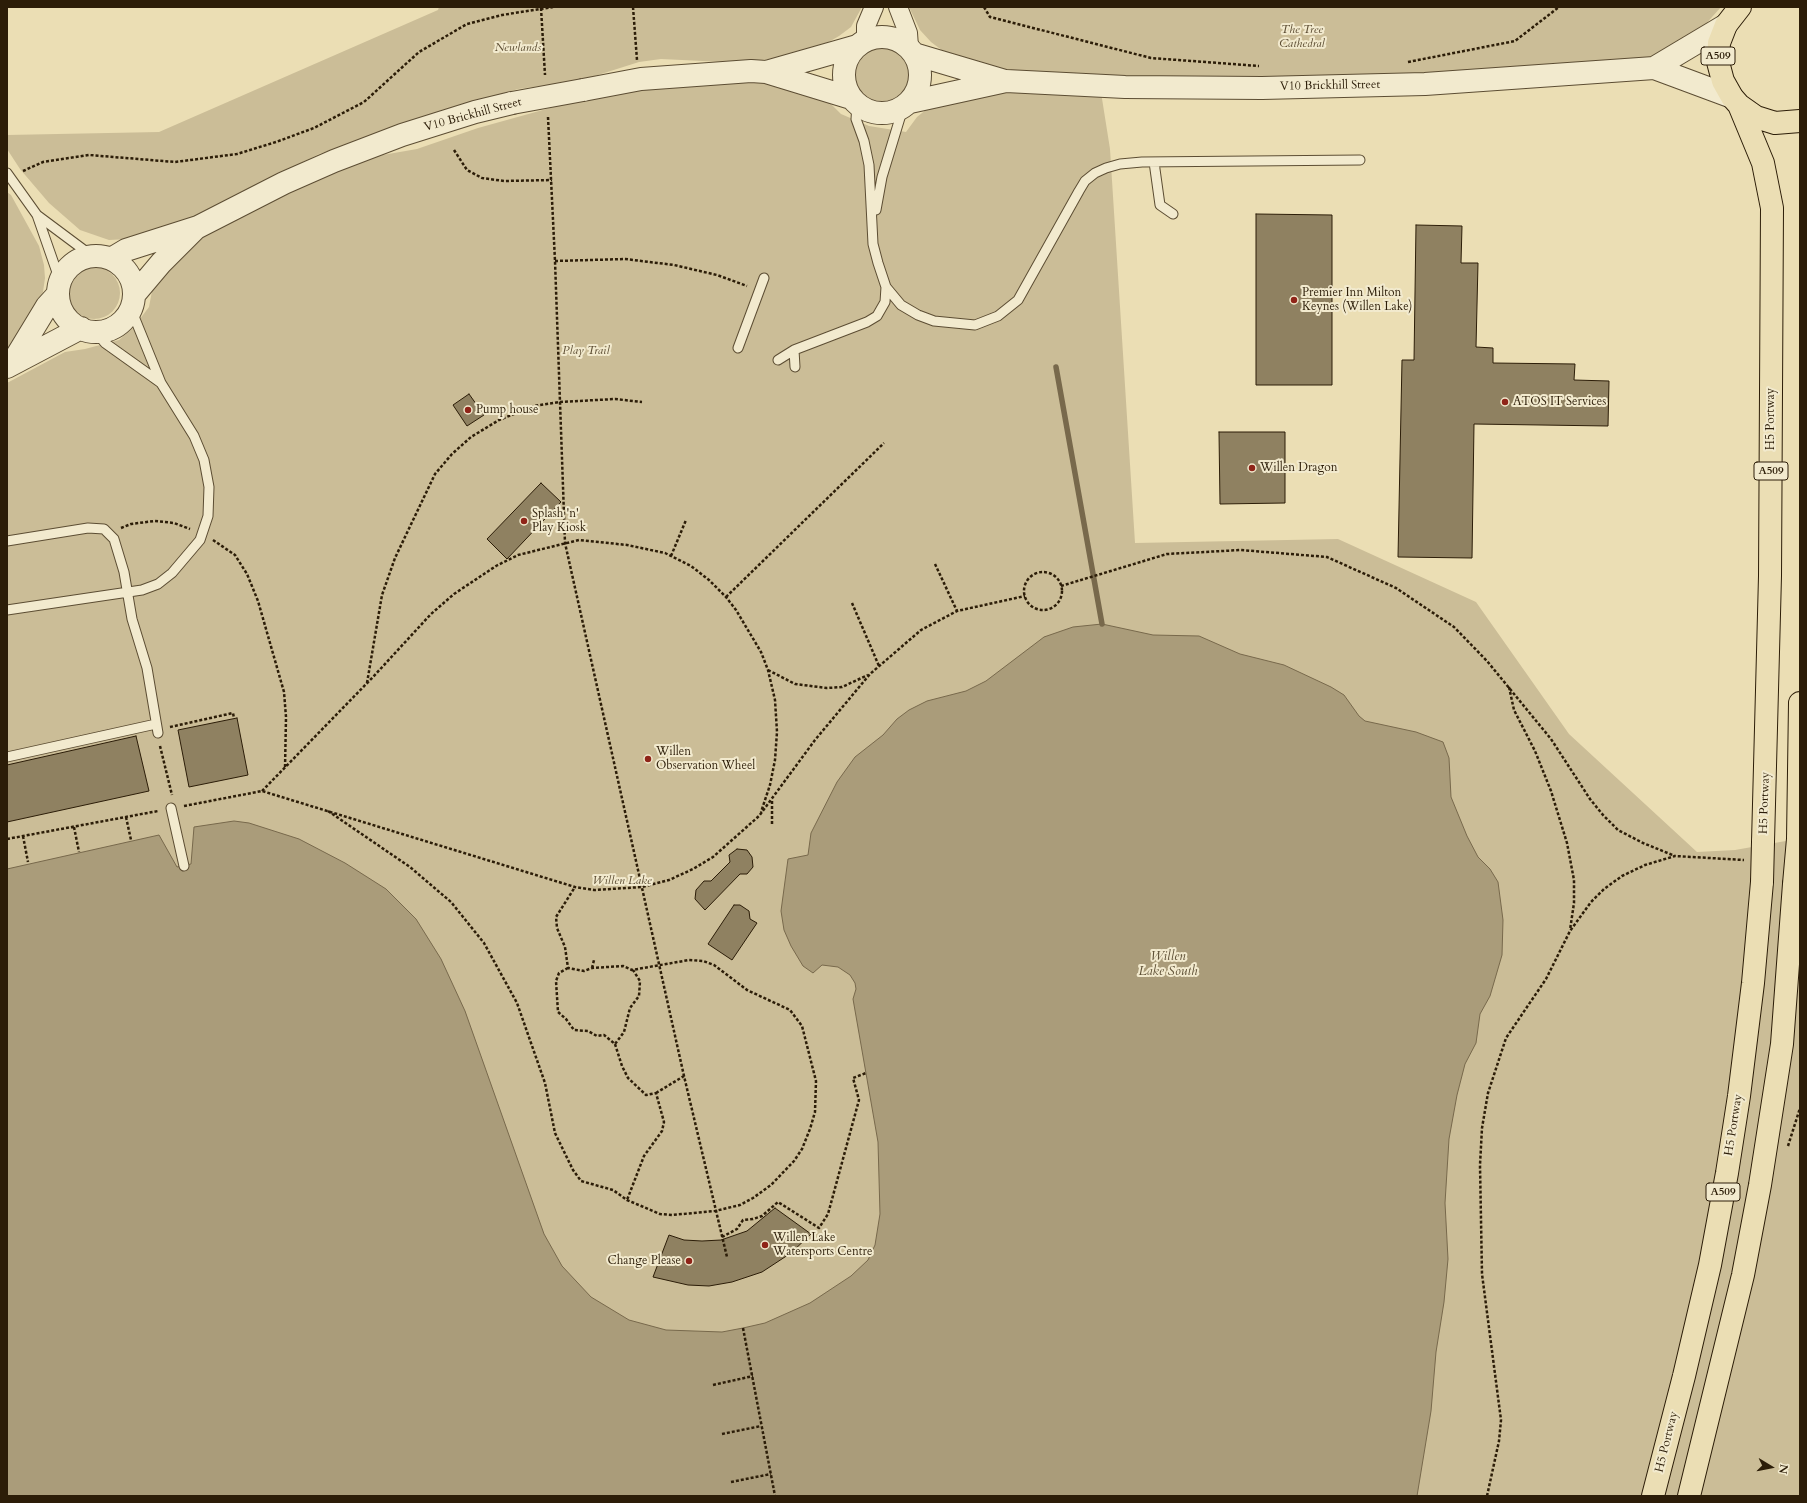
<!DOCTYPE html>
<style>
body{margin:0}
#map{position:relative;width:1807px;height:1503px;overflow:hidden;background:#ebdeb4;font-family:Cardo,serif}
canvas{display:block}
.frame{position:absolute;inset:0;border:8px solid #2c1d08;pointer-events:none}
.north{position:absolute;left:1751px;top:1447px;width:40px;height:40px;-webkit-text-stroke:3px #f2eace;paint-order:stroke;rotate:100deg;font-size:11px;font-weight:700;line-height:16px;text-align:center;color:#2c1d08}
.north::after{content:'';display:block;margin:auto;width:14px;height:18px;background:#2c1d08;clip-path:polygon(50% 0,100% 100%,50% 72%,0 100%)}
</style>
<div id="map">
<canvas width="1807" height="1503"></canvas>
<div class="frame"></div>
<div class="north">N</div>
</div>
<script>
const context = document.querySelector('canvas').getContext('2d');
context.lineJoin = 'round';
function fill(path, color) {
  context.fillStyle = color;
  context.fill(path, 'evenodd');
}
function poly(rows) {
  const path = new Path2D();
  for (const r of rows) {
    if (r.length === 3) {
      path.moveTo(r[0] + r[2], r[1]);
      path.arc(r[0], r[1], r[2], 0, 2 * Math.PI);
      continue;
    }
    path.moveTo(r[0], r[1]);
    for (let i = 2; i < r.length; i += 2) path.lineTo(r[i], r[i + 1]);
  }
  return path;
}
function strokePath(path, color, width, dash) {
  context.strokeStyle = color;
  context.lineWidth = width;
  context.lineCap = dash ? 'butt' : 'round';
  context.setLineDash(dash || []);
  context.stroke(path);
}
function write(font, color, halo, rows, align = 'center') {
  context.font = font + ' Cardo,serif';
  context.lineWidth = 4;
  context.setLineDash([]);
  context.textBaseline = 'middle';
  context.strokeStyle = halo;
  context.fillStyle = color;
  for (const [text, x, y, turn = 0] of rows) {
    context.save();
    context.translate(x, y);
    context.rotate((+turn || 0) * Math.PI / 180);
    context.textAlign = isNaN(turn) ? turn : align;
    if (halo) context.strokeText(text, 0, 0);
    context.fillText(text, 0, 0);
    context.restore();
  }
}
const green = poly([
 [439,7,862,7,851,27,839,36,827,43,795,55,762,60,724,62,661,59,639,62,579,81,518,89,406,124,319,154,177,225,128,239,109,240,80,230,49,203,20,169,7,149,7,135,159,132,438,10],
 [909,7,1721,7,1704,26,1647,60,1425,84,1100,86,1110,149,1135,543,1338,539,1476,602,1569,734,1697,852,1735,850,1797,839,1800,703,1800,1496,7,1496,7,383,65,352,85,349,119,340,133,328,149,307,152,291,167,269,188,249,207,234,250,210,371,157,417,149,478,128,586,98,714,81,770,83,828,101,841,114,869,126,906,132,917,117,927,109,953,97,1098,86,979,65,947,54,931,42,920,30],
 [882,75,27],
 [7,192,11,195,39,246,44,265,45,278,43,292,35,311,7,350],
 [94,293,26]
]);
const water = poly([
 [1102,624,1153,635,1199,636,1240,654,1284,665,1331,687,1344,695,1359,716,1365,721,1416,732,1443,742,1449,758,1451,797,1467,836,1478,857,1490,869,1498,882,1503,920,1502,955,1490,996,1480,1014,1476,1043,1465,1064,1457,1095,1449,1139,1445,1203,1448,1259,1444,1302,1436,1352,1431,1411,1417,1496,7,1496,7,869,159,835,177,867,191,864,194,827,234,821,249,823,299,839,345,863,386,889,416,919,441,959,465,1011,544,1234,562,1266,591,1297,629,1320,666,1330,722,1332,743,1328,765,1323,810,1303,851,1276,868,1260,875,1245,880,1214,878,1142,853,999,856,989,855,983,850,975,838,967,822,965,813,973,803,966,791,946,784,930,781,911,788,859,808,855,811,833,837,782,855,757,883,735,897,719,909,710,927,701,966,691,986,681,1044,637,1073,627,1102,624]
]);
const stream = poly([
 [1056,367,1102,624]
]);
const building = poly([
 [1256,214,1332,215,1332,385,1256,385,1256,214],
 [1416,225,1462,226,1461,263,1478,263,1476,347,1493,348,1493,363,1575,364,1574,380,1609,381,1608,426,1474,424,1472,558,1398,557,1402,360,1414,360,1416,225],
 [469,394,484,415,467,426,453,405,469,394],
 [1219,432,1285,432,1285,503,1220,504,1219,432],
 [541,483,561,502,507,559,487,539,541,483],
 [237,718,248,775,189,787,178,730,237,718],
 [136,736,149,791,7,822,7,765,136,736],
 [737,849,747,850,752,857,753,867,747,874,740,874,705,910,695,899,696,890,704,881,711,881,730,862,729,855,737,849],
 [734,905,740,905,749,911,750,919,757,923,732,960,708,944,734,905],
 [775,1208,811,1234,791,1253,762,1272,732,1282,709,1286,688,1285,653,1277,669,1235,684,1240,702,1241,721,1240,747,1231,775,1208]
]);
const path = poly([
 [633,7,637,60],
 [984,7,990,17,1151,58,1259,66],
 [541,8,545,75],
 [1408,62,1515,41,1559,7],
 [548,117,555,261,565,543,684,1076,727,1257],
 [454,150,467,170,482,178,504,181,552,180],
 [23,171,43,162,89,155,175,162,237,154,276,142,314,128,364,102,419,52,467,24,502,15,553,7],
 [555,261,625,259,674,265,717,275,747,286],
 [121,528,131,524,155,521,174,523,190,529],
 [213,540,235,555,247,574,258,601,284,692,286,717,285,769],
 [671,556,686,520],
 [935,564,957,611],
 [1043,591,19],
 [1061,586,1167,554,1241,550,1327,557,1396,588,1454,627,1487,661,1551,739,1590,799,1603,815,1618,830,1643,843,1675,856],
 [726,597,884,443],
 [852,603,879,666],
 [768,670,795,684,827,688,842,687,868,675],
 [367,683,382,595,395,558,435,474,452,454,471,437,499,420,534,406,560,402,615,399,642,402],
 [1509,687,1514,710,1535,751,1551,791,1567,843,1574,880,1574,903,1570,930],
 [170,727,233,713,234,718],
 [160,746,172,795],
 [262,791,373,677,431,614,454,594,496,566,518,555,579,540,627,545,665,553,691,566,709,580,726,597,736,610,761,652,768,670,775,700,777,732,775,760,770,785,761,812],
 [184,806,262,791,575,887,594,890,642,887,669,880,693,869,713,857,759,816,815,740,870,674,921,630,957,611,1025,596],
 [328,811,410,867,451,902,484,943,517,1003,545,1083,555,1133,573,1170,581,1181,613,1190,627,1200,660,1214,672,1215,715,1211,740,1205,753,1198,771,1185,794,1161,802,1149,810,1129,815,1112,816,1081,802,1026,790,1010,747,990,714,965,703,961,689,960,632,970,623,966,592,968,584,971,568,968,565,947,557,928,556,917,575,887],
 [126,817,131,840],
 [772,824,772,799],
 [74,827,79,852],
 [23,836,28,862],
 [7,839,158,811],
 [568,968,559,973,556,981,558,1012,566,1019,574,1030,588,1031,597,1036,604,1035,615,1044,624,1032,630,1008,639,996,640,981,633,970],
 [592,968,594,960],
 [615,1044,622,1066,628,1078,646,1095,656,1093,664,1122,662,1131,644,1156,627,1200],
 [656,1093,684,1076],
 [1788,1146,1800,1108],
 [722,1237,737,1229,743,1220,753,1219,762,1216,778,1202,819,1228,828,1214,859,1100,853,1078,866,1073],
 [743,1328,775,1496],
 [713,1385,753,1376],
 [722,1434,761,1426],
 [731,1482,771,1474],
 [1487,1496,1499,1441,1501,1420,1482,1274,1480,1165,1482,1128,1488,1093,1506,1038,1546,979,1570,931,1591,902,1604,889,1622,876,1645,865,1675,856,1744,860]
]);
const service = poly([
 [1154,162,1160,205,1173,214],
 [7,173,37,215,60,281],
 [876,210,882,177,903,108],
 [37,215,92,256],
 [886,287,901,305,918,315,934,321,975,325,998,316,1018,300,1079,191,1085,181,1095,173,1106,168,1120,164,1142,162,1360,160],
 [95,331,105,343,161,383],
 [738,348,764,278],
 [794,350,795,367],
 [778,360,794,350,867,322,877,316,885,302,886,287,878,263,873,244,869,165,864,141,856,119,857,104],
 [7,541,88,528,104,529,114,539,124,572,132,619,147,668,158,733],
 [7,610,142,590,158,584,172,573,200,540,208,516,209,487,204,460,194,436,161,383,131,309],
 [7,757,156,724],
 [171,808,184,866]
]);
const minor = poly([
 [898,7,908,33,909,47],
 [866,40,866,26,874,7]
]);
const tertiary = poly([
 [882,75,38],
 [914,54,1005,81],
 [1654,68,1726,25],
 [766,72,857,46],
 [583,90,641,79,751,71,766,72,851,98],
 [910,102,1006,81,1125,87,1262,88,1425,84,1654,68,1732,97],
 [96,294,38],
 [111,259,126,250,198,227,284,183,334,161,402,135,475,112,512,103],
 [134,295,161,263,195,229],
 [13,362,47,306,58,294],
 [7,367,81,328]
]);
const primary = poly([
 [1740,7,1726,25,1719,43,1718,62,1723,81,1732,97,1739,105,1756,117,1775,123,1800,121],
 [1739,105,1763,163,1772,208,1770,576,1763,842],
 [1798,839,1800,703],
 [1653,1496,1684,1376,1710,1265,1727,1173,1739,1096,1753,983,1762,882],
 [1689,1496,1743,1275,1760,1185,1782,1044,1794,884]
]);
const tertiaryBridge = poly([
 [512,103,583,90]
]);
const primaryBridge = poly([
 [1762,882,1763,842],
 [1794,884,1798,839]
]);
const markers = [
 [1294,300,4,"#8f2418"],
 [1505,402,4,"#8f2418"],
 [468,410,4,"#8f2418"],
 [1252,468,4,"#8f2418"],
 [524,521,4,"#8f2418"],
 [648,759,4,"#8f2418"],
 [765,1245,4,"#8f2418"],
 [689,1261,4,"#8f2418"]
];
const shields = [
 [1718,56,34],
 [1771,471,34],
 [1723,1192,34]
];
const shieldNames = [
 ["A509",1718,56],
 ["A509",1771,471],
 ["A509",1723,1192]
];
const parkNames = [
 ["The Tree",1302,30],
 ["Cathedral",1302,44],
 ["Newlands",518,48],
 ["Play Trail",586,351],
 ["Willen Lake",622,881]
];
const streetNames = [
 ["V10 Brickhill Street",1330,86,-1],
 ["V10 Brickhill Street",473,115,-15],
 ["H5 Portway",1771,419,-90],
 ["H5 Portway",1765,803,-88],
 ["H5 Portway",1734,1125,-81],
 ["H5 Portway",1667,1442,-76]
];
const poiNames = [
 ["Premier Inn Milton",1302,293],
 ["Keynes (Willen Lake)",1302,307],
 ["ATOS IT Services",1513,402],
 ["Pump house",476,410],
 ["Willen Dragon",1260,468],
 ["Splash 'n'",532,514],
 ["Play Kiosk",532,528],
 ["Willen",656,752],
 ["Observation Wheel",656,766],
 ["Willen Lake",773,1238],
 ["Watersports Centre",773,1252],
 ["Change Please",681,1261,"right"]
];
const waterNames = [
 ["Willen",1168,957],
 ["Lake South",1168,972]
];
fill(green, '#cbbd97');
fill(water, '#aa9c7a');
strokePath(water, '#78694c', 1);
strokePath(stream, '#78694c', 5.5);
fill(building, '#8f8161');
strokePath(building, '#2c1d08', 1);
strokePath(service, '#5c4d33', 11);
strokePath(minor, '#5c4d33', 20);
strokePath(tertiary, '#5c4d33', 24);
strokePath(primary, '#2c1d08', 24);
strokePath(path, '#2c1d08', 2.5, [3, 2]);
strokePath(service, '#f2eace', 9);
strokePath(minor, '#f2eace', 18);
strokePath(tertiary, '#f2eace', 22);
strokePath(primary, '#ebdeb4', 22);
strokePath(tertiaryBridge, '#5c4d33', 24, []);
strokePath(primaryBridge, '#2c1d08', 24, []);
strokePath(tertiaryBridge, '#f2eace', 22);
strokePath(primaryBridge, '#ebdeb4', 22);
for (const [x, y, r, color] of markers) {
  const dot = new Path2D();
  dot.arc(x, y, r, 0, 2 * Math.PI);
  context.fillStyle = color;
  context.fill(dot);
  strokePath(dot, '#f2eace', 1.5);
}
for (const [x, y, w] of shields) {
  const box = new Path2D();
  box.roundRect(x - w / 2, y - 9, w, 18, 3);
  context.fillStyle = '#f2eace';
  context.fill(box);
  strokePath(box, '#2c1d08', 1);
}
write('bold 11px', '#2c1d08', null, shieldNames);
write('italic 12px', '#5c4d33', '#f2eace', parkNames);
write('12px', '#2c1d08', '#f2eace', streetNames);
write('12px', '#2c1d08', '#f2eace', poiNames, 'left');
write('italic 13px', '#5e5036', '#f2eace', waterNames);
</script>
